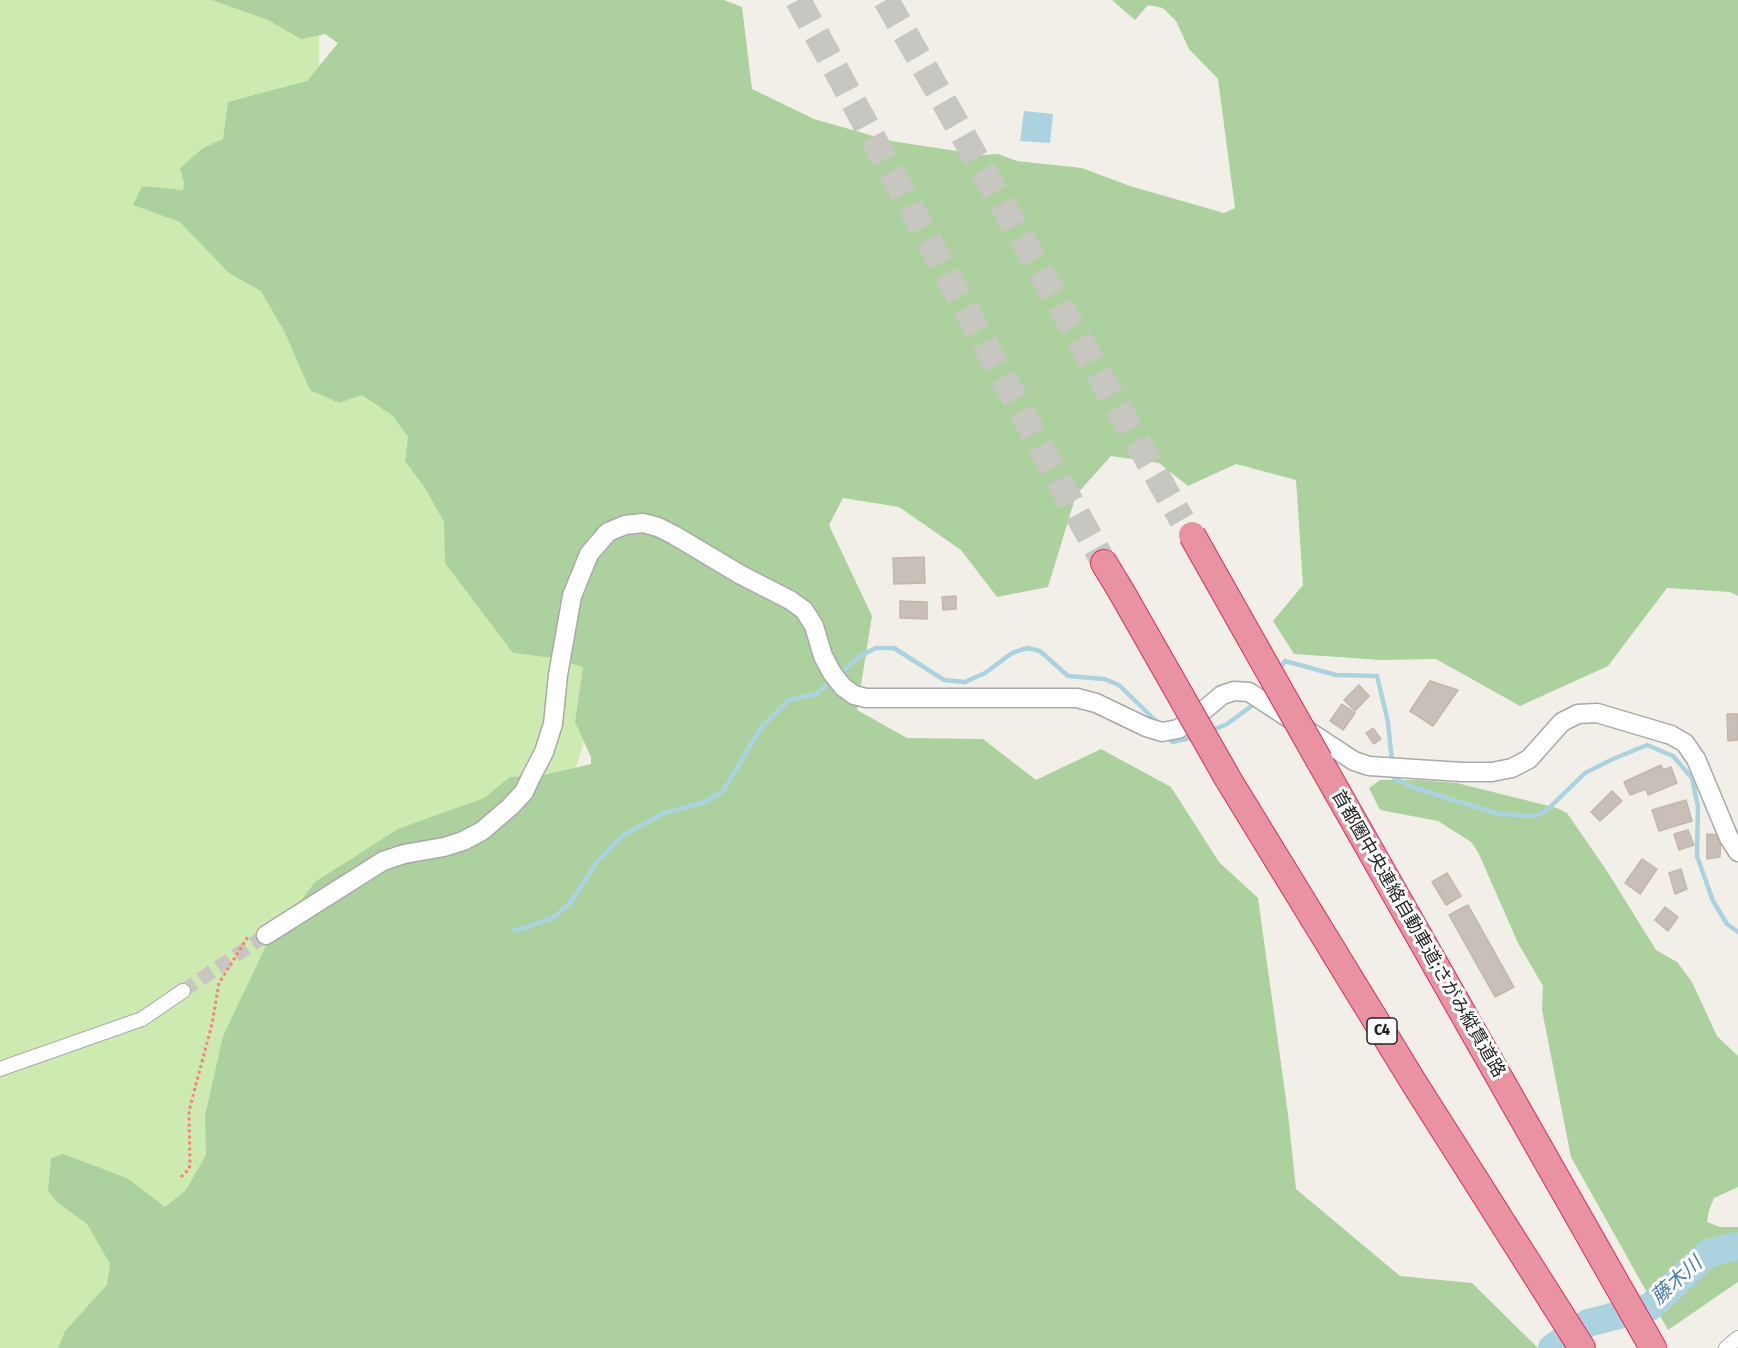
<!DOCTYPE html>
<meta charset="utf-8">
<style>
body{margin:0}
canvas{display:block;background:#f2efe9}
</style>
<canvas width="1738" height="1348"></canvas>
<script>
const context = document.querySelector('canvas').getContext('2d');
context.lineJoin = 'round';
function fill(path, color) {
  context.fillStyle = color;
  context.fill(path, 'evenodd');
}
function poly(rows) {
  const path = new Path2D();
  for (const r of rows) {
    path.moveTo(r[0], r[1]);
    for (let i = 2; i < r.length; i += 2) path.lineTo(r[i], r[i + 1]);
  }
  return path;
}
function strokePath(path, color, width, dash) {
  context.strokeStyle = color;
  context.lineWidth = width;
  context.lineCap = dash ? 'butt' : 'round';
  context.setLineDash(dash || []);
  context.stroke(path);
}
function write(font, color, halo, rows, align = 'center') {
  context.font = font + ' "Fira Sans Condensed","Noto Sans JP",sans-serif';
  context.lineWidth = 6;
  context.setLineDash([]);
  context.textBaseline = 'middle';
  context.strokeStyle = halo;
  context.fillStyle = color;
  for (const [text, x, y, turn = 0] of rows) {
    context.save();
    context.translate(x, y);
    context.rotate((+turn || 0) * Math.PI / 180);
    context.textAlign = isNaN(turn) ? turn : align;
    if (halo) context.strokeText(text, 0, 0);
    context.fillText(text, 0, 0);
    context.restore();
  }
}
const grass = poly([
 [0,0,309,0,319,18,320,149,608,665,553,840,210,1348,0,1348]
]);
const forest = poly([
 [212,0,724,0,742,7,752,89,814,119,891,141,983,155,998,154,1017,161,1082,168,1130,186,1224,213,1235,208,1218,79,1189,49,1176,21,1163,8,1148,5,1135,20,1112,0,1738,0,1738,596,1730,592,1667,588,1608,666,1520,706,1436,659,1381,660,1294,654,1273,621,1303,585,1296,480,1236,464,1188,486,1159,463,1111,456,1076,495,1048,587,997,597,961,550,899,507,843,498,829,525,872,616,857,710,907,738,983,739,1036,780,1101,749,1171,787,1219,862,1258,898,1288,1114,1296,1189,1400,1276,1472,1283,1538,1348,58,1348,65,1331,107,1285,110,1264,87,1224,57,1202,48,1191,51,1158,63,1154,127,1178,165,1207,186,1190,206,1155,205,1116,223,1036,265,948,315,882,398,829,484,798,510,777,544,775,591,764,591,757,575,722,583,667,553,658,513,653,445,563,444,522,425,488,405,461,408,437,393,416,362,395,339,403,310,390,285,333,261,291,229,273,180,222,133,205,142,186,183,190,184,183,180,168,203,148,223,139,228,102,307,81,338,43,325,34,301,39,268,20],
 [1380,780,1418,780,1457,783,1557,808,1567,813,1607,871,1656,950,1677,962,1692,982,1717,1036,1738,1056,1738,1187,1714,1198,1709,1210,1707,1222,1720,1227,1738,1227,1738,1282,1668,1330,1571,1157,1542,1010,1543,986,1518,943,1478,852,1471,842,1438,821,1380,810,1369,788]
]);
const water = poly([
 [1024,111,1053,114,1050,143,1020,141]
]);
const stream = poly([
 [1279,670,1285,661,1336,675,1377,676,1388,722,1392,762],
 [838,676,860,656,876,648,894,648,944,680,965,682,985,673,1012,653,1027,648,1040,651,1068,676,1104,679,1119,685,1159,724],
 [1211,731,1227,724,1257,702],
 [1168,736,1172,742,1195,737],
 [1393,770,1394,778,1415,788,1499,814,1536,816,1547,810,1585,773,1613,759,1647,745,1673,756,1692,778,1698,807,1697,856,1713,901,1727,924,1738,932],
 [514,930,525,928,552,918,572,902,570,901,573,899,595,864,622,836,664,813,705,802,724,790,760,729,789,700,816,694,831,681]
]);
const river = poly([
 [1552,1348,1588,1323,1650,1307,1708,1253,1738,1246]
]);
const building = poly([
 [924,557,925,583,894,584,893,558,924,557],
 [956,596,956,609,943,610,942,597,956,596],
 [900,601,927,602,927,619,900,618,900,601],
 [1430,681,1458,690,1433,726,1410,711,1430,681],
 [1359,685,1369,696,1355,711,1344,700,1359,685],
 [1342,704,1355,713,1343,730,1330,721,1342,704],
 [1727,714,1738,714,1738,740,1728,741,1727,714],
 [1373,728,1381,739,1374,744,1366,733,1373,728],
 [1661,765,1663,770,1671,767,1677,783,1648,795,1646,789,1630,795,1624,782,1661,765],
 [1612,791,1622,801,1600,821,1591,812,1612,791],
 [1686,800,1692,821,1659,831,1652,810,1686,800],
 [1688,830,1694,845,1679,850,1674,834,1688,830],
 [1707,834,1721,835,1720,857,1707,859,1707,834],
 [1642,859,1657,869,1640,894,1625,883,1642,859],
 [1681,869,1687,889,1675,894,1669,873,1681,869],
 [1447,873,1461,896,1446,905,1432,882,1447,873],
 [1468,905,1514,987,1495,997,1449,915,1468,905],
 [1665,907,1678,917,1668,931,1655,920,1665,907]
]);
const minorTunnel = poly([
 [183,991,266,935]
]);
const motorwayTunnel = poly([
 [798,0,1104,563],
 [886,0,1182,520]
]);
const path = poly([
 [181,1177,189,1169,190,1165,189,1111,212,1024,219,983,249,935]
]);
const minor = poly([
 [0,1069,142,1019,183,991],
 [1726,1348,1738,1338]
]);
const tertiary = poly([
 [266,935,383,861,404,854,444,847,463,841,482,831,510,807,524,792,531,777,544,752,553,724,558,675,572,596,589,554,608,532,625,525,643,523,658,527,674,535,741,575,790,600,804,610,814,626,823,656,832,673,843,687,854,695,866,698,1077,698,1096,703,1146,727,1162,732,1178,729,1191,721,1222,695,1234,691,1249,692,1354,761,1369,766,1462,772,1492,772,1512,768,1529,759,1562,722,1578,714,1597,713,1671,735,1685,743,1696,759,1729,838,1738,852]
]);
const motorway = poly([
 [1104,563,1121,591],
 [1319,760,1653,1348],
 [1228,779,1414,1083,1582,1348]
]);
const motorwayBridge = poly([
 [1192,535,1319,760],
 [1121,591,1228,779]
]);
const shields = [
 [1382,1031,30]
];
const shieldNames = [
 ["C4",1382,1031]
];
const streetNames = [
 ["首都圏中央連絡自動車道;さがみ縦貫道路",1418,934,60]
];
const waterNames = [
 ["藤木川",1677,1281,-42]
];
fill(grass, '#cdebb0');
fill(forest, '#add19e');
fill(water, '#aad3df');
strokePath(stream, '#aad3df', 4.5);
strokePath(river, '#aad3df', 28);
fill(building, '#c7bfb8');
strokePath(building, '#c4b6ab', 1.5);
strokePath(minorTunnel, '#c8c6c1', 14, [14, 7]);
strokePath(motorwayTunnel, '#c8c6c1', 26, [26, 13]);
strokePath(minor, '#a9a9a9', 16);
strokePath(tertiary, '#a9a9a9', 21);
strokePath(motorway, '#dc2a67', 28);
strokePath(path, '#fa8072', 3, [3, 3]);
strokePath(minor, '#fff', 14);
strokePath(tertiary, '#fff', 18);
strokePath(motorway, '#e892a2', 26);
strokePath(motorwayBridge, '#dc2a67', 28, []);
strokePath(motorwayBridge, '#e892a2', 26);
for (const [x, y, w] of shields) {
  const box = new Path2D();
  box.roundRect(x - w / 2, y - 13, w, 26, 4.5);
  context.fillStyle = '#fff';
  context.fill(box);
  strokePath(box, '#222', 1.5);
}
write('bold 16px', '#222', null, shieldNames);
write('18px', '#222', '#fff', streetNames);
write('italic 20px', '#4a7aab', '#fff', waterNames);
</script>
